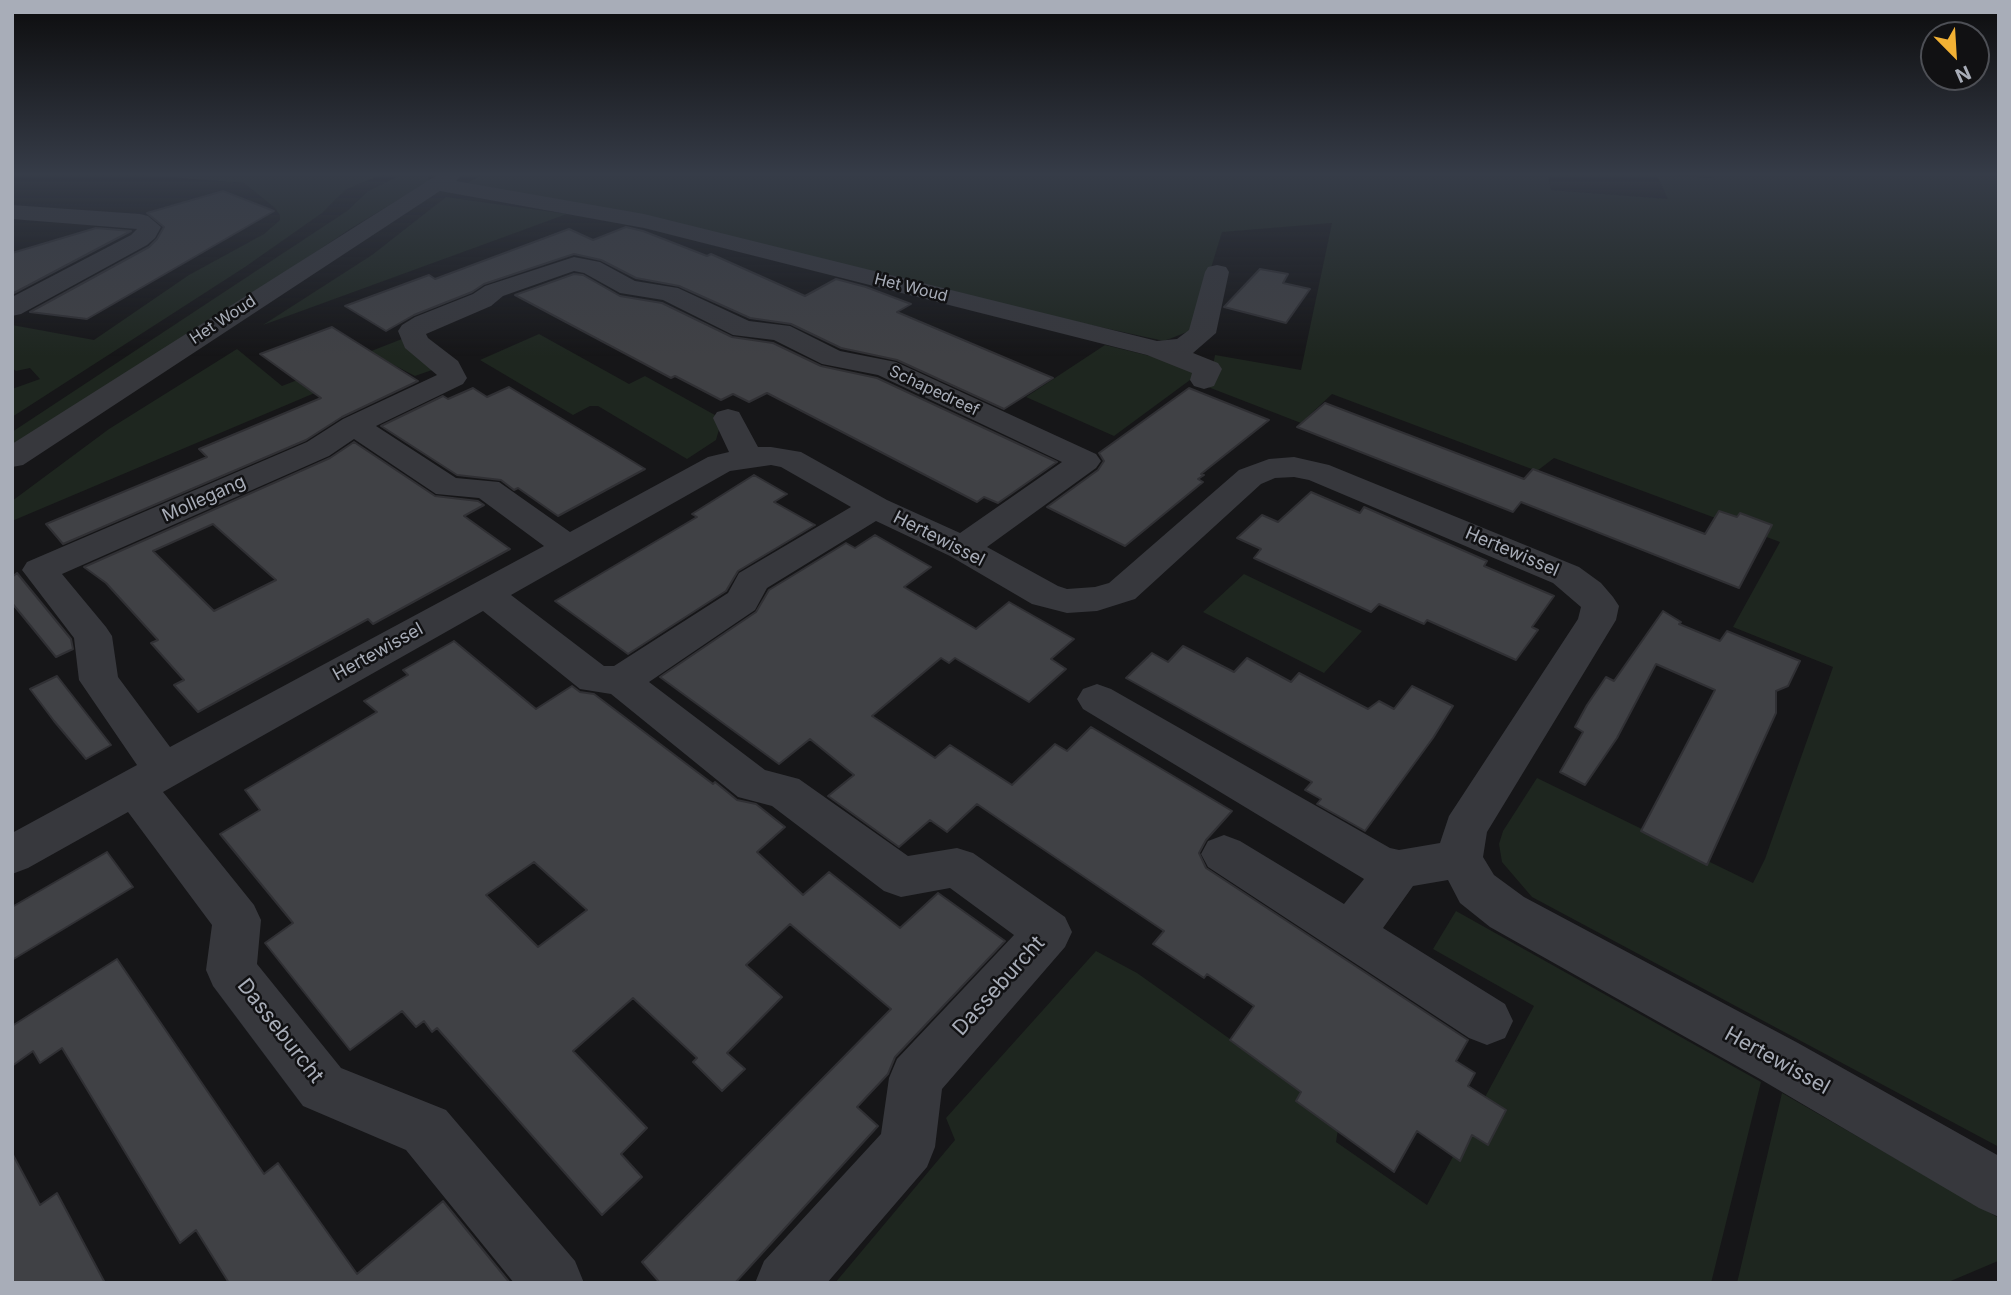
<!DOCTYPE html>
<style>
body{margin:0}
#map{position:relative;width:2011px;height:1295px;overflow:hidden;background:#161618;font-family:Inter,sans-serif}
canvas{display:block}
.frame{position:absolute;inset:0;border:14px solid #a8adb8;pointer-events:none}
.north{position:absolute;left:1920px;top:21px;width:70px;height:70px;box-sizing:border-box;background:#111113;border:2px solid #4d4f55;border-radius:50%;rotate:156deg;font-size:19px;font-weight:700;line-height:28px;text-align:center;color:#a8adb8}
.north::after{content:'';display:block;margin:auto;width:24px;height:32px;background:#f2b134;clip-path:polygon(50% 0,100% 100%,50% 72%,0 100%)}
</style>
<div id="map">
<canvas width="2011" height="1295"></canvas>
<div class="frame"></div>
<div class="north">N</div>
</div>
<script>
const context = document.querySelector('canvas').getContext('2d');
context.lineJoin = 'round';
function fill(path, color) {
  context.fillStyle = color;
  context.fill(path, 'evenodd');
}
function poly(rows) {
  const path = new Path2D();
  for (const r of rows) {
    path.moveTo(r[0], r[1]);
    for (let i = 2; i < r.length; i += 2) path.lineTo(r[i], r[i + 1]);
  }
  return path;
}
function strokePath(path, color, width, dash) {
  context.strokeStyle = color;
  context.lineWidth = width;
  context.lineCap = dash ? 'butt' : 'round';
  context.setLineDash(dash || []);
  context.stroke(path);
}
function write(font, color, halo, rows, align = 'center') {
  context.font = font + ' Inter,sans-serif';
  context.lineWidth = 5;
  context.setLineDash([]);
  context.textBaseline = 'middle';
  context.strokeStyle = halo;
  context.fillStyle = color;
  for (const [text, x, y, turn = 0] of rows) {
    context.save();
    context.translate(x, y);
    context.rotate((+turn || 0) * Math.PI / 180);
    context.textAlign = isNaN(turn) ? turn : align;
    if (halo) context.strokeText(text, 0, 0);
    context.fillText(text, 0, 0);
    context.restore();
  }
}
const green = poly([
 [146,175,380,175,345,190,322,213,245,267,12,417,12,389,40,379,30,368,16,371,12,368,12,325,94,340,189,275,264,234,280,220,280,215,275,208,244,183],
 [401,175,428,175,429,181,350,229,12,456,12,432,347,211,368,191],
 [482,175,1548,175,1551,190,1668,199,1657,175,1712,178,1711,175,1999,175,1999,1147,1532,897,1502,862,1499,844,1503,831,1537,778,1753,883,1765,859,1833,667,1733,627,1780,542,1554,458,1537,471,1332,394,1301,423,1190,380,1114,436,1026,397,1105,345,1212,371,1215,355,1301,370,1332,223,1222,232,1192,330,1164,341,460,187],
 [446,197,567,214,263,325,372,255],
 [539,334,629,384,645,376,722,419,716,440,687,459,598,406,590,406,573,415,480,360],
 [402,339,432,370,415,376,388,362,12,521,12,501,109,429,237,349,282,386],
 [1244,574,1362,631,1324,673,1203,612],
 [1456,911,1761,1082,1711,1283,835,1283,955,1140,946,1118,1096,951,1137,973,1340,1117,1336,1142,1427,1205,1534,1006,1433,949],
 [1782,1093,1999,1218,1998,1261,1946,1283,1737,1283]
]);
const building = poly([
 [223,191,274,211,87,319,30,312,149,247,157,239,164,227,147,213,223,191],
 [626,227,643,231,707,256,711,254,805,296,836,279,866,287,911,304,897,312,1053,378,1004,409,897,360,841,348,791,324,750,318,679,286,636,278,601,260,574,254,484,284,472,292,414,315,386,331,345,306,429,275,435,279,569,229,593,240,626,227],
 [96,228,131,231,12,294,12,253,96,228],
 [1260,269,1288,274,1283,283,1310,289,1286,323,1224,307,1260,269],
 [574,274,583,275,620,296,662,303,732,337,773,343,821,366,877,378,1057,462,998,503,984,497,977,502,767,393,749,402,733,394,721,400,675,376,671,378,515,295,574,274],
 [332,327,418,381,342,417,306,440,63,544,46,524,207,457,199,449,321,398,260,354,332,327],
 [509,387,614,450,645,469,558,516,518,488,514,490,501,480,457,475,381,426,443,396,448,399,473,388,487,397,509,387],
 [1189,388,1269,420,1201,474,1204,475,1198,479,1203,482,1125,546,1047,507,1098,470,1104,461,1099,453,1189,388],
 [1325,403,1524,479,1533,469,1705,534,1719,511,1737,517,1740,513,1772,525,1739,588,1521,502,1513,512,1297,427,1325,403],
 [354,442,435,496,478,501,484,505,464,516,510,549,373,624,368,619,198,712,174,685,184,680,151,643,158,640,106,583,84,567,330,458,354,442],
 [213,524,276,580,214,611,153,551,213,524],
 [754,475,787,494,774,502,815,525,738,571,726,591,628,654,555,601,697,517,692,514,754,475],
 [1311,492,1360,513,1364,507,1487,561,1484,566,1554,596,1532,627,1538,630,1516,660,1427,620,1424,624,1379,604,1371,612,1254,558,1261,549,1237,538,1262,515,1278,522,1311,492],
 [875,535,931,567,904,587,976,629,1009,602,1074,639,1051,659,1066,669,1029,702,955,658,949,663,941,658,872,716,935,758,950,745,1012,785,1055,744,1067,751,1091,727,1232,811,1206,840,1199,853,1206,868,1468,1040,1456,1061,1475,1073,1468,1086,1506,1110,1488,1145,1472,1135,1460,1161,1417,1131,1394,1172,1296,1101,1301,1092,1230,1040,1254,1006,1207,974,1204,978,1153,944,1164,931,1012,828,977,804,947,832,930,820,899,847,828,796,854,775,810,739,779,764,660,677,756,612,769,590,846,543,855,548,875,535],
 [17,573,71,639,73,649,56,657,12,603,12,577,17,573],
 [1663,611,1681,622,1679,624,1720,641,1727,631,1800,661,1788,686,1776,691,1776,713,1707,865,1641,831,1715,690,1656,664,1617,738,1585,785,1560,772,1583,732,1575,727,1587,705,1606,677,1614,681,1663,611],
 [454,641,536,709,572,686,580,692,594,694,713,784,715,782,737,800,756,804,785,827,757,852,803,895,829,872,900,928,938,893,1005,941,895,1057,888,1074,857,1107,878,1126,735,1283,660,1283,642,1262,891,1009,790,924,746,965,782,997,727,1053,745,1069,722,1091,693,1062,697,1058,633,998,573,1051,647,1128,621,1154,642,1177,602,1215,437,1028,432,1032,424,1021,416,1027,402,1011,350,1050,265,943,293,923,220,834,260,810,245,790,377,712,364,701,408,675,403,670,454,641],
 [534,862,587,910,538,947,486,895,534,862],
 [1183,646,1234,672,1247,658,1291,682,1299,673,1368,709,1379,701,1394,709,1412,686,1453,706,1433,738,1365,831,1317,804,1321,799,1305,790,1312,782,1126,678,1152,653,1168,662,1183,646],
 [57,676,111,745,86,759,54,721,30,689,57,676],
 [107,852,133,887,12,960,12,907,107,852],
 [117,959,264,1174,278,1163,357,1274,443,1201,510,1283,229,1283,196,1230,180,1243,62,1048,40,1063,33,1051,12,1066,12,1026,117,959],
 [12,1153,40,1205,57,1193,105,1283,12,1283,12,1153]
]);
const minor = poly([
 [437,175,462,175,456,181,644,214,1157,341,1177,339,1189,330,1205,272,1208,267,1217,265,1226,267,1229,272,1216,333,1193,353,1218,363,1222,369,1214,386,1204,389,1194,386,1190,380,1192,373,1147,355,644,228,440,191,23,465,12,467,12,444,437,175],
 [12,205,140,214,148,216,161,227,155,238,147,245,21,314,12,316,12,297,131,235,137,229,12,219,12,205],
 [574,257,600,262,635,281,678,288,749,321,790,326,840,351,896,362,1096,454,1101,461,1096,468,987,547,1058,586,1067,589,1095,587,1109,583,1239,470,1269,459,1294,457,1329,465,1579,567,1601,583,1613,597,1619,606,1616,620,1487,832,1483,857,1494,875,1524,897,1798,1043,1999,1156,1999,1217,1979,1208,1760,1079,1490,927,1460,903,1448,880,1413,886,1383,928,1505,1004,1513,1021,1505,1038,1487,1045,1469,1038,1208,867,1201,854,1208,841,1224,835,1240,841,1344,904,1364,879,1083,709,1077,699,1083,689,1097,684,1111,689,1390,848,1399,850,1440,843,1449,816,1578,619,1581,607,1553,583,1309,480,1294,477,1275,478,1261,484,1135,599,1097,611,1067,613,1032,604,950,556,876,521,767,588,755,610,649,682,765,770,799,779,908,856,957,848,973,853,1065,917,1072,932,1065,947,942,1089,935,1147,927,1167,827,1283,755,1283,764,1261,881,1134,889,1078,897,1059,1014,935,950,888,901,897,884,891,772,806,738,797,611,694,580,689,483,611,163,792,254,905,261,920,257,964,341,1068,446,1110,575,1261,584,1283,514,1283,406,1150,303,1106,213,986,206,970,212,925,128,812,28,868,12,874,12,833,137,765,79,680,74,638,22,570,27,562,307,442,343,419,437,375,405,348,398,331,402,325,415,317,473,294,485,286,574,257],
 [574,271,584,273,620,293,663,300,733,335,774,340,822,364,878,375,1062,462,960,533,887,500,801,452,771,447,758,447,739,412,728,409,717,412,713,418,729,452,708,457,570,532,499,482,456,478,376,426,463,384,467,378,458,361,428,338,426,334,491,306,503,296,574,271],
 [354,439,436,494,479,498,544,546,170,747,118,677,112,636,106,627,62,574,329,456,354,439],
 [771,465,781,467,851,507,739,573,728,593,614,666,604,666,511,595,730,471,771,465]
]);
const farStreetnames = [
 ["Het Woud",911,288,14],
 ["Het Woud",223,320,-33],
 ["Schapedreef",934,391,25]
];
const streetNames = [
 ["Mollegang",204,499,-24],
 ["Hertewissel",939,539,27],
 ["Hertewissel",1512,552,23],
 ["Hertewissel",378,652,-29]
];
const nearStreetnames = [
 ["Dasseburcht",999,986,-48],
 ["Dasseburcht",280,1031,52],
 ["Hertewissel",1777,1061,29]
];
fill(green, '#1e261f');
fill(building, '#404145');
strokePath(building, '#303034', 2);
fill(minor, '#37383d');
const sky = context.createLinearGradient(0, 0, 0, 356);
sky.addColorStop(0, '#0c0c0d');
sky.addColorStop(0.49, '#363c48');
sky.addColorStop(1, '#363c4800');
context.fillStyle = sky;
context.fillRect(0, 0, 2011, 356);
write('16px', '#a8adb8', '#111113', farStreetnames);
write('18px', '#a8adb8', '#111113', streetNames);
write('21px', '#a8adb8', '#111113', nearStreetnames);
</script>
